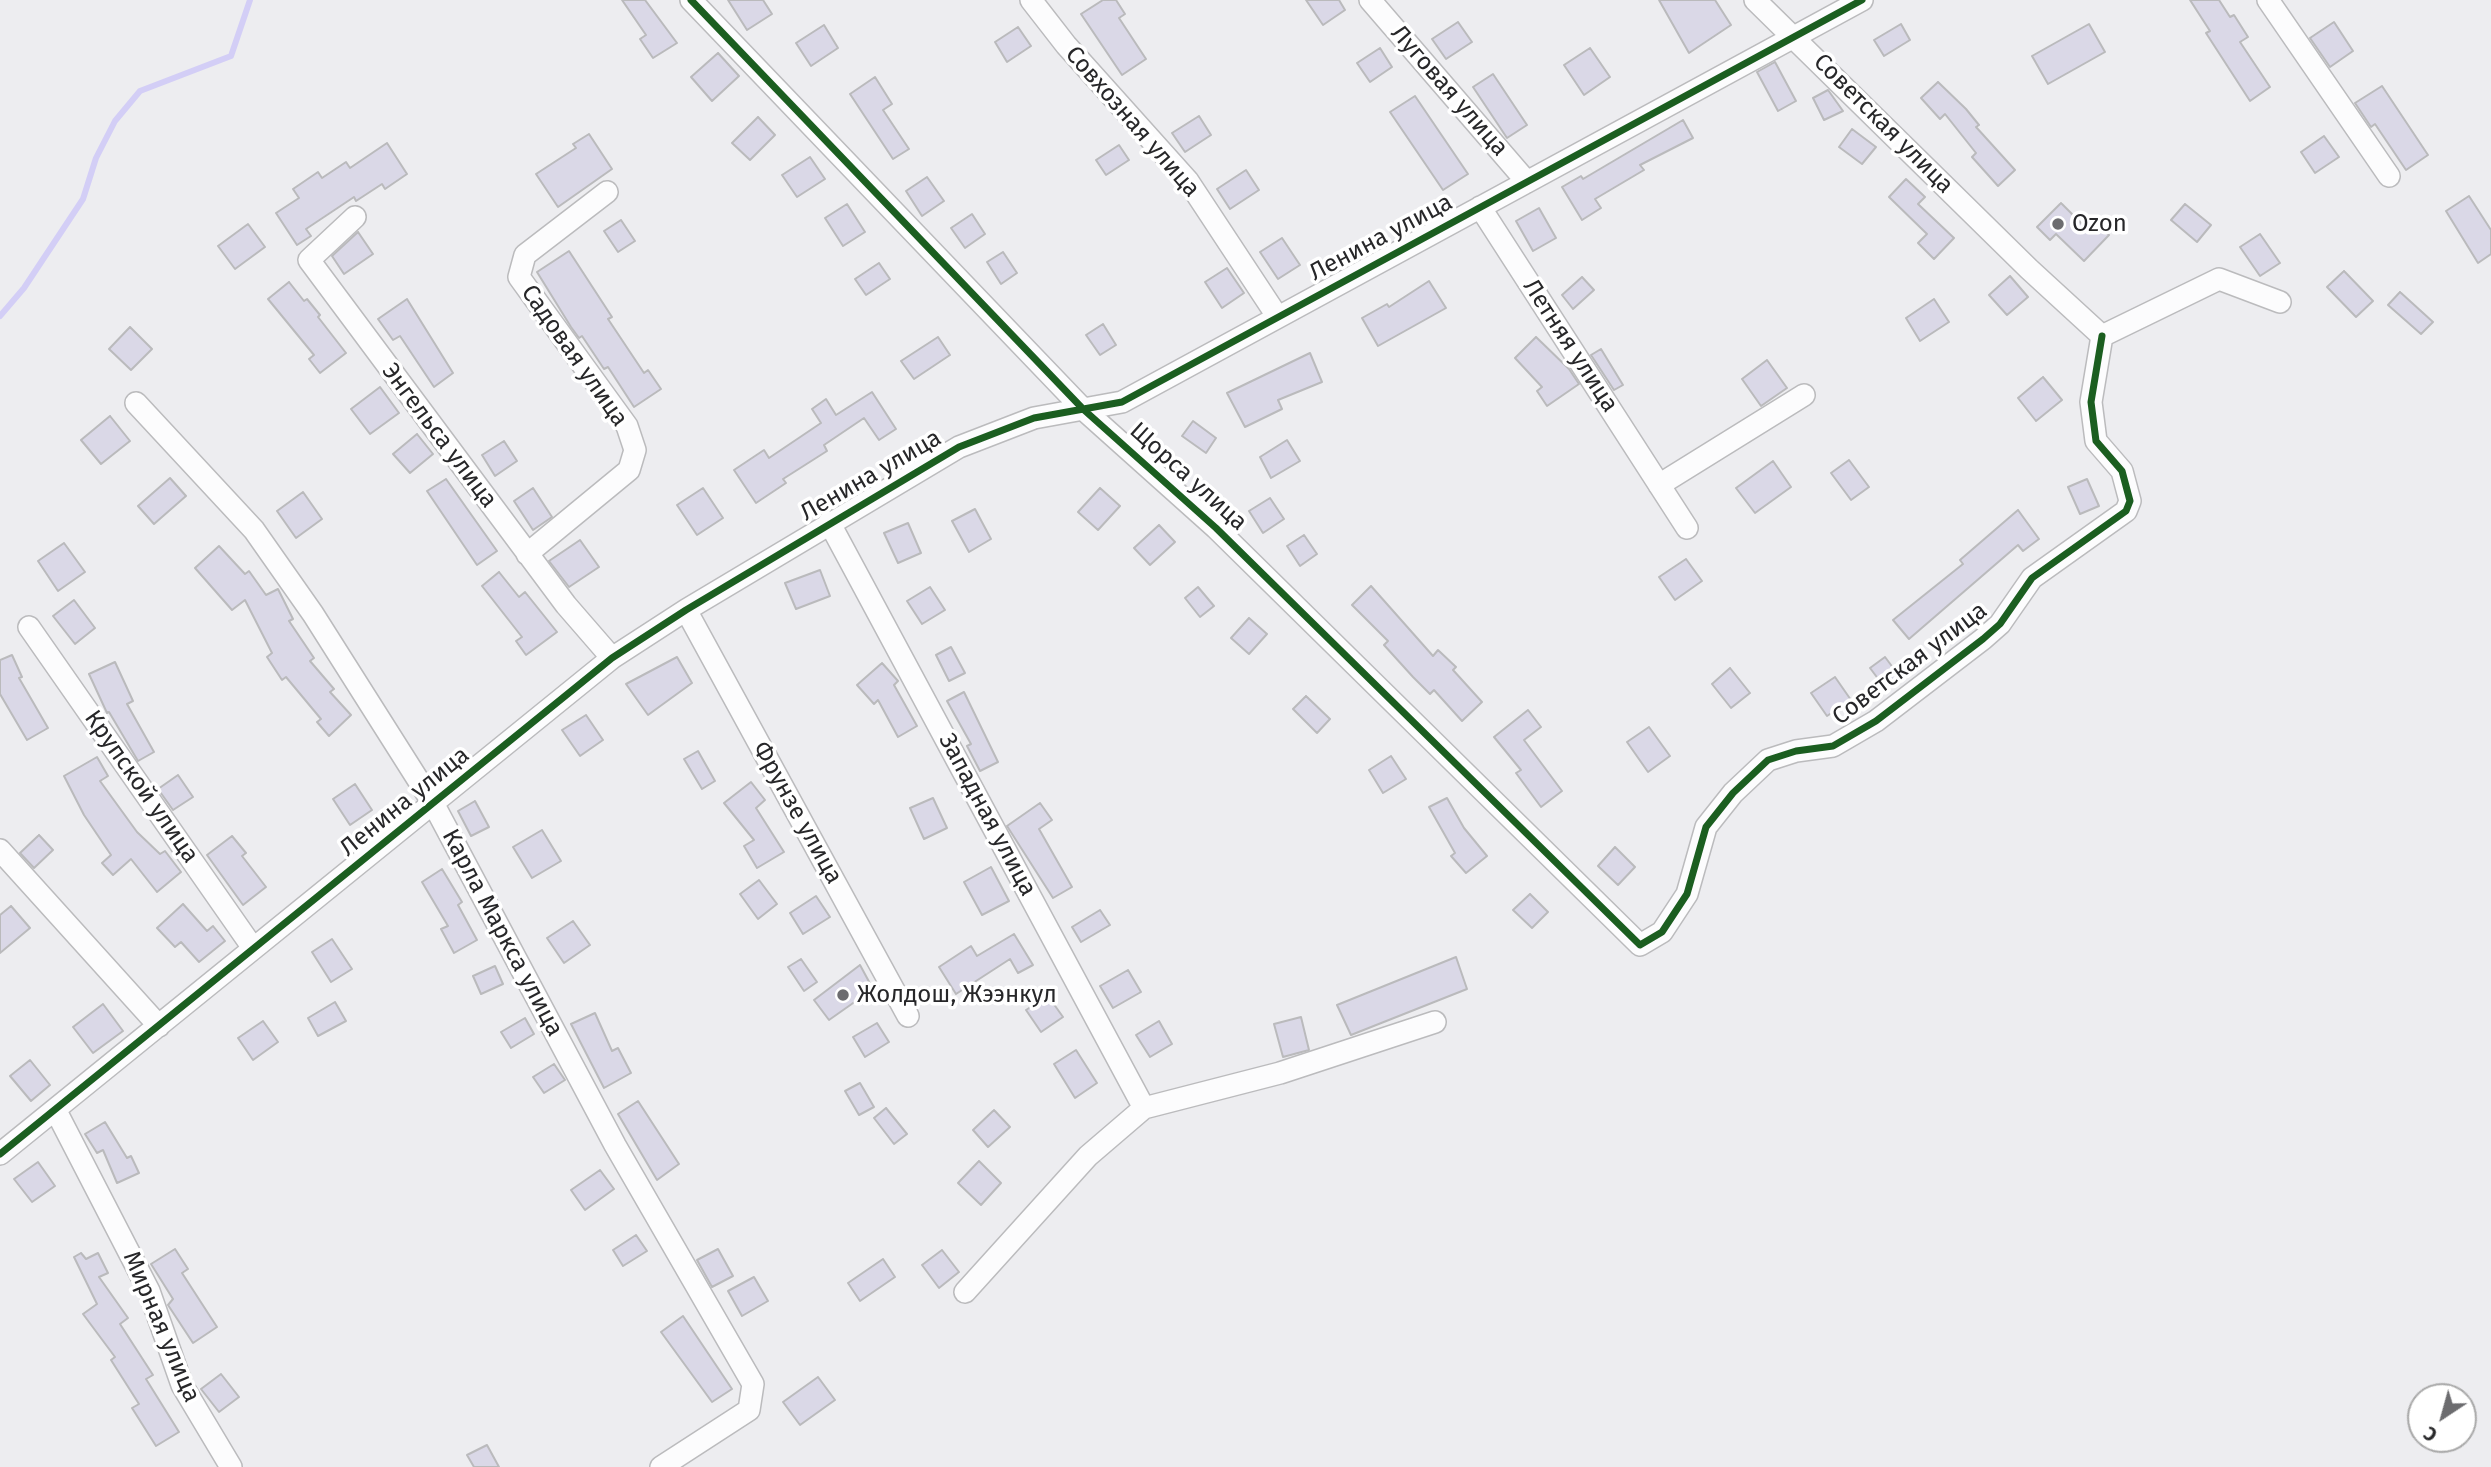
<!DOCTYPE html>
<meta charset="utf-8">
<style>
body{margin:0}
#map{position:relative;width:2491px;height:1467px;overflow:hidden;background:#ededf0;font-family:"Fira Sans",sans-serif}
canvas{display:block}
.north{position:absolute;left:2407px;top:1383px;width:70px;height:70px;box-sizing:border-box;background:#fff;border:2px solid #a9a9a9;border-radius:50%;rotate:216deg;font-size:19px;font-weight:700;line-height:28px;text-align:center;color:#272729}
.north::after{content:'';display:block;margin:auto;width:24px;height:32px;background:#6c6c6f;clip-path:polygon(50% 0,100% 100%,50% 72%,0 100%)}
</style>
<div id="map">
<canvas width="2491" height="1467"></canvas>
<div class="north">С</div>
</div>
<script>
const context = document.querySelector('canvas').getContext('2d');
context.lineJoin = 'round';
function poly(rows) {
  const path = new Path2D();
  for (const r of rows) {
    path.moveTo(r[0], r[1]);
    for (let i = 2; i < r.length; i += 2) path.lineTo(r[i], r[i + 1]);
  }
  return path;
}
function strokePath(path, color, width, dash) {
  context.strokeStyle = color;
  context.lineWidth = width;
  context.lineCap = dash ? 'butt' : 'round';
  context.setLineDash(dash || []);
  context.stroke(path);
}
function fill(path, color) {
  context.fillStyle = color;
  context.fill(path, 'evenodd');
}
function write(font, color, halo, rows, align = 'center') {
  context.font = font + ' "Fira Sans",sans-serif';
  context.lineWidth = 7;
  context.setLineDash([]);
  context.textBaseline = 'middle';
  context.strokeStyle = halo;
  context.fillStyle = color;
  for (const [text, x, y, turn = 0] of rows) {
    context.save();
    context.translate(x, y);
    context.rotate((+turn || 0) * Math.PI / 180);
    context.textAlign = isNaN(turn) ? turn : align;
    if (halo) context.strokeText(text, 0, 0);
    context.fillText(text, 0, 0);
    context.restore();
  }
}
const stream = poly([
 [0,316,24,288,83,199,96,158,115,121,140,91,231,56,250,0]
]);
const building = poly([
 [622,0,645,0,677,43,653,58,640,39,646,35,622,0],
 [728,0,763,0,772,14,747,30,728,0],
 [1103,0,1116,0,1125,14,1119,18,1146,59,1122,75,1081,14,1103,0],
 [1306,0,1339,0,1345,10,1323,25,1306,0],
 [1659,0,1715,0,1731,25,1689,53,1659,0],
 [2190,0,2219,0,2230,17,2234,15,2248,37,2240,42,2270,87,2250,101,2206,33,2210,31,2190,0],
 [1458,22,1472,42,1446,59,1432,39,1458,22],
 [2334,22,2353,51,2330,67,2310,38,2334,22],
 [1901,24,1910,40,1884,56,1874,40,1901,24],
 [2089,24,2105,52,2048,84,2032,56,2089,24],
 [824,25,838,48,811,66,796,43,824,25],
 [1018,27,1031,46,1007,62,995,42,1018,27],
 [1380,48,1392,67,1370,82,1357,63,1380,48],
 [1590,48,1610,77,1584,95,1564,65,1590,48],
 [718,53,739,76,712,101,691,77,718,53],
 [1775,62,1796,101,1778,111,1757,72,1775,62],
 [1493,74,1527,125,1507,138,1473,87,1493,74],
 [875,77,892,104,883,110,909,149,893,159,850,94,875,77],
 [1938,82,1966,109,1979,125,1976,127,2015,170,1998,186,1972,157,1976,153,1945,114,1940,119,1921,98,1938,82],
 [2382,86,2428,155,2406,170,2375,124,2371,127,2355,103,2382,86],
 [1828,90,1843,111,1824,120,1813,98,1828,90],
 [1415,96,1468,174,1443,190,1390,112,1415,96],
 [1199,116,1211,135,1185,152,1172,133,1199,116],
 [758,117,775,135,750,160,732,143,758,117],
 [1683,120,1693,138,1640,165,1644,170,1595,199,1601,208,1582,220,1562,187,1581,176,1583,179,1683,120],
 [1852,129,1876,147,1862,164,1839,147,1852,129],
 [589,134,612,169,558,207,536,174,576,148,573,144,589,134],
 [2324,136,2339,157,2315,173,2301,152,2324,136],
 [387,143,407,174,385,189,382,184,356,201,354,197,306,229,311,236,297,245,276,213,299,198,293,189,318,172,322,178,346,162,350,168,387,143],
 [1119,145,1129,160,1106,175,1096,160,1119,145],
 [810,157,825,179,797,197,782,175,810,157],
 [1246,170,1259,190,1230,209,1217,189,1246,170],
 [927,177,944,201,922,216,906,191,927,177],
 [1906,179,1925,197,1918,204,1954,238,1934,259,1918,243,1927,234,1889,197,1906,179],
 [2469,196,2491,230,2491,254,2478,263,2446,211,2469,196],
 [2061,203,2083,225,2090,218,2109,235,2084,261,2056,234,2050,240,2037,227,2061,203],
 [847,204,865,232,843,246,825,218,847,204],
 [2185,204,2211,225,2197,242,2171,220,2185,204],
 [1539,208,1556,238,1533,251,1516,221,1539,208],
 [972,214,985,234,965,248,951,228,972,214],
 [621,220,635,241,618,252,604,231,621,220],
 [248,224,265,247,235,269,218,246,248,224],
 [358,232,373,254,344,274,332,256,358,232],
 [2260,234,2280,263,2260,276,2240,247,2260,234],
 [1282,238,1300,265,1278,279,1260,252,1282,238],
 [569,251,612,317,608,319,644,373,648,370,661,389,634,407,608,367,604,369,582,336,579,338,571,327,537,272,569,251],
 [1003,252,1017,273,1001,284,987,262,1003,252],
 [879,263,890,279,866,295,855,279,879,263],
 [1227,268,1244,293,1222,308,1205,282,1227,268],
 [2344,271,2373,301,2356,317,2327,287,2344,271],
 [2010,276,2028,297,2007,315,1989,295,2010,276],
 [1582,277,1594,290,1573,309,1562,295,1582,277],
 [1429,281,1446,308,1378,346,1362,318,1387,304,1389,307,1429,281],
 [289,282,304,301,307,299,320,315,318,317,346,353,320,373,309,359,314,355,268,299,289,282],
 [2400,292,2433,322,2421,334,2388,305,2400,292],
 [407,299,453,373,434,387,400,336,393,340,378,319,407,299],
 [1934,299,1949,322,1920,341,1906,318,1934,299],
 [1103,324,1116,345,1100,355,1086,335,1103,324],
 [130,327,152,349,131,370,109,349,130,327],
 [938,337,950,355,914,379,901,361,938,337],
 [1536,337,1569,369,1579,384,1547,406,1537,391,1542,387,1515,358,1536,337],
 [1601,349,1623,385,1614,390,1591,355,1601,349],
 [1310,353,1322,382,1278,400,1282,409,1245,427,1227,393,1310,353],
 [1767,360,1787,388,1761,406,1742,379,1767,360],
 [2043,377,2062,400,2036,421,2018,398,2043,377],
 [380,387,399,413,370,434,351,409,380,387],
 [872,392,896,429,879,440,864,418,824,445,827,451,783,479,786,483,756,503,734,470,764,450,769,458,821,423,812,409,826,399,836,415,872,392],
 [110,416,130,441,101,464,81,440,110,416],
 [1193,421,1216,438,1206,453,1182,436,1193,421],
 [417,434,433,454,410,473,393,454,417,434],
 [1287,440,1300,461,1271,478,1260,457,1287,440],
 [504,441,517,461,495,476,482,455,504,441],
 [1849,460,1869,487,1851,500,1831,473,1849,460],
 [1773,461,1791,487,1755,513,1736,488,1773,461],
 [170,478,186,496,154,524,138,506,170,478],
 [446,479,497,551,477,565,427,491,446,479],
 [2087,479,2099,506,2080,514,2068,487,2087,479],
 [533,488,552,517,533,530,514,501,533,488],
 [703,488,723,518,697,535,677,505,703,488],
 [1100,488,1120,506,1098,530,1078,512,1100,488],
 [303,492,322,519,296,538,277,511,303,492],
 [1270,498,1284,519,1263,533,1249,511,1270,498],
 [975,509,991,539,969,552,952,521,975,509],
 [2018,510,2039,539,2023,551,2018,545,1909,639,1893,620,1963,564,1960,560,2018,510],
 [908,523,921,553,898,563,884,533,908,523],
 [1159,525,1175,542,1150,565,1134,548,1159,525],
 [1304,535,1317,554,1300,566,1287,546,1304,535],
 [580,540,599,567,569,587,549,561,580,540],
 [64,543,85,572,58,591,38,561,64,543],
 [219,546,245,574,249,571,266,595,278,589,293,619,289,621,314,658,310,661,334,689,330,692,351,715,329,736,317,722,321,719,286,677,282,680,267,657,272,653,245,600,232,610,195,568,219,546],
 [1686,559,1702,581,1675,600,1659,577,1686,559],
 [820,570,830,596,796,609,785,583,820,570],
 [499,572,519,597,525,592,557,632,526,655,516,641,522,637,482,586,499,572],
 [1371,586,1433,656,1438,650,1456,667,1453,670,1482,702,1462,721,1434,690,1430,694,1413,677,1384,645,1388,641,1352,605,1371,586],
 [930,587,945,610,922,624,907,601,930,587],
 [1198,587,1214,606,1200,617,1185,598,1198,587],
 [74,600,95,628,75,644,53,616,74,600],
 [1249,618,1267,634,1249,654,1231,638,1249,618],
 [951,647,965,673,949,681,936,655,951,647],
 [12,655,22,677,19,678,48,728,27,740,0,694,0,660,12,655],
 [677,657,692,683,648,715,626,684,677,657],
 [1885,657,1900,677,1885,688,1870,668,1885,657],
 [115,662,133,701,127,704,154,752,138,761,109,712,107,713,89,674,115,662],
 [882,663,898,681,894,685,917,726,898,737,878,700,874,704,857,685,882,663],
 [1730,668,1750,693,1731,708,1712,684,1730,668],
 [1835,677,1851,700,1827,716,1811,693,1835,677],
 [964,692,998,762,980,771,967,746,971,744,947,701,964,692],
 [1306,696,1330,719,1317,733,1293,709,1306,696],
 [1528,710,1541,727,1524,740,1562,791,1541,807,1516,773,1521,770,1494,737,1528,710],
 [586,715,603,740,580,756,562,730,586,715],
 [1649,727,1670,756,1648,772,1627,742,1649,727],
 [698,751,715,781,702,789,684,759,698,751],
 [1391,756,1406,779,1383,793,1369,770,1391,756],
 [97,757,108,776,100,781,137,832,160,854,165,851,181,872,157,892,131,859,113,875,102,863,111,855,84,815,64,776,97,757],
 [178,775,193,797,173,810,158,789,178,775],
 [751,782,765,800,756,808,784,852,757,868,744,846,754,840,724,803,751,782],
 [355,784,372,810,350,825,333,799,355,784],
 [933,798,947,828,924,839,910,808,933,798],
 [1447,798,1464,828,1487,856,1466,873,1451,856,1455,853,1429,807,1447,798],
 [475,801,489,827,471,836,458,811,475,801],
 [1040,803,1052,820,1039,829,1072,887,1053,898,1007,826,1040,803],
 [542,830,561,861,532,878,513,847,542,830],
 [39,835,53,850,34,868,20,853,39,835],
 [232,836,246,853,242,856,266,887,243,905,207,855,232,836],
 [1615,847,1635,867,1618,885,1598,866,1615,847],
 [991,867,1009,901,982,915,964,882,991,867],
 [442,869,462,902,458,905,477,940,454,953,441,929,448,926,422,882,442,869],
 [759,880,777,904,758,919,740,894,759,880],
 [1530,894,1548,912,1532,928,1513,910,1530,894],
 [816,896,830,917,803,934,790,913,816,896],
 [183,904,207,931,213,926,225,941,199,962,181,942,175,947,157,928,183,904],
 [11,906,30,928,0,953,0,915,11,906],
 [1100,910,1110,925,1081,942,1072,927,1100,910],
 [573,921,590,945,564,963,547,938,573,921],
 [1014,934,1033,965,1018,973,1010,959,956,994,939,967,971,946,977,956,1014,934],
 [332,939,352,969,331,982,312,952,332,939],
 [1456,957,1467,989,1351,1035,1337,1005,1456,957],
 [801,959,817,982,804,991,788,967,801,959],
 [860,965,873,989,829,1020,814,1000,860,965],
 [495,966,503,984,481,994,473,976,495,966],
 [1128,970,1141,992,1113,1008,1100,986,1128,970],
 [1048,996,1063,1017,1041,1032,1026,1010,1048,996],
 [335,1002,346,1021,318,1036,308,1018,335,1002],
 [103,1004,123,1031,93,1053,73,1027,103,1004],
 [595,1013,612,1051,618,1048,631,1073,604,1088,571,1024,595,1013],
 [1301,1017,1309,1050,1283,1057,1274,1024,1301,1017],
 [525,1018,534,1034,511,1048,501,1032,525,1018],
 [263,1021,278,1042,253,1060,238,1038,263,1021],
 [1159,1021,1172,1044,1150,1057,1136,1035,1159,1021],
 [877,1023,889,1042,865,1057,853,1037,877,1023],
 [1076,1050,1097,1083,1075,1098,1054,1064,1076,1050],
 [30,1060,50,1085,31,1101,10,1076,30,1060],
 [554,1064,565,1080,544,1093,533,1077,554,1064],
 [860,1083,874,1107,859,1115,845,1091,860,1083],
 [638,1101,679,1164,657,1180,618,1114,638,1101],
 [886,1108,907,1134,894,1144,874,1118,886,1108],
 [994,1110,1010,1127,988,1147,973,1130,994,1110],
 [105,1122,127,1158,131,1156,139,1173,117,1183,103,1150,97,1153,85,1134,105,1122],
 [979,1161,1001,1183,981,1205,958,1183,979,1161],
 [38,1162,55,1186,32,1202,14,1179,38,1162],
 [600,1170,614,1189,585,1210,571,1190,600,1170],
 [636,1235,647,1251,623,1266,613,1250,636,1235],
 [175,1249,188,1269,182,1273,217,1327,193,1343,168,1305,173,1299,151,1264,175,1249],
 [718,1249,733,1276,712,1287,697,1260,718,1249],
 [942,1250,959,1272,939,1288,922,1265,942,1250],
 [81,1253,86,1259,98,1253,108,1273,99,1277,128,1318,120,1324,153,1375,146,1379,179,1432,156,1446,132,1408,139,1404,111,1360,115,1357,83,1314,97,1304,74,1257,81,1253],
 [883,1259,895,1277,860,1301,848,1283,883,1259],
 [754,1277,768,1301,742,1316,728,1291,754,1277],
 [683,1316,732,1389,712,1402,661,1332,683,1316],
 [221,1374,239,1397,219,1412,201,1389,221,1374],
 [818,1377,835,1400,800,1425,783,1402,818,1377],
 [487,1445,499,1467,474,1467,467,1455,487,1445]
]);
const minor = poly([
 [691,0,1083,409,1216,528,1640,945,1662,932,1687,894,1706,827,1733,793,1768,760,1796,751,1833,746,1876,721,1983,639,2000,624,2032,578,2126,511,2130,501,2122,471,2096,441,2091,402,2102,336],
 [1031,0,1066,45,1188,181,1277,316],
 [1370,0,1527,182],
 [1755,0,2029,269,2102,336,2219,279,2280,302],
 [2268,0,2389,176],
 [1480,207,1687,528],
 [355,217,309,260,566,605,612,658],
 [136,403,254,530,313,614,434,805,615,1145,753,1384,749,1410,661,1467],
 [1659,485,1804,395],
 [829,522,1144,1108],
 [527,554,629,470,635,450,627,426,519,277,525,255,607,192],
 [686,610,908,1016],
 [29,627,253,948],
 [0,850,159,1026],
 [56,1111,149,1291,182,1385,231,1467],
 [0,1154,612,658,686,610,959,447,1034,418,1122,402,1862,0],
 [965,1292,1088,1156,1144,1108,1280,1073,1435,1022]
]);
const cycleway = poly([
 [691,0,1083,409,1216,528,1640,945,1662,932,1687,894,1706,827,1733,793,1768,760,1796,751,1833,746,1876,721,1983,639,2000,624,2032,578,2126,511,2130,501,2122,471,2096,441,2091,402,2102,336],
 [0,1154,612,658,686,610,959,447,1034,418,1122,402,1862,0]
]);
const markers = [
 [2058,224,7,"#6c6c6f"],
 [843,995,7,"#6c6c6f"]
];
const streetNames = [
 ["Луговая улица",1449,91,49],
 ["Совхозная улица",1132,122,49],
 ["Советская улица",1883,124,45],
 ["Ленина улица",1381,238,-28],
 ["Летняя улица",1570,346,57],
 ["Садовая улица",574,356,55],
 ["Энгельса улица",439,436,53],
 ["Ленина улица",871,476,-30],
 ["Щорса улица",1188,477,42],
 ["Советская улица",1910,664,-37],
 ["Крупской улица",141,787,55],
 ["Ленина улица",405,802,-39],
 ["Фрунзе улица",797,813,61],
 ["Западная улица",987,815,62],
 ["Карла Маркса улица",502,933,62],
 ["Мирная улица",161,1327,67]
];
const poiNames = [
 ["Ozon",2072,224],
 ["Жолдош, Жээнкул",857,995]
];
strokePath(stream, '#d3cef6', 6);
fill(building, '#dad8e7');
strokePath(building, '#bababc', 2);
strokePath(minor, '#bbbbbd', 24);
strokePath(minor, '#fcfcfd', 21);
strokePath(cycleway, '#1b5e20', 7);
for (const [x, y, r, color] of markers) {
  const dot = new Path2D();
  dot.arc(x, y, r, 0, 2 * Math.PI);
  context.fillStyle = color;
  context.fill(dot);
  strokePath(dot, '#fff', 2.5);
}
write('24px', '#272729', '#fff', streetNames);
write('24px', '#272729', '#fff', poiNames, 'left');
</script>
